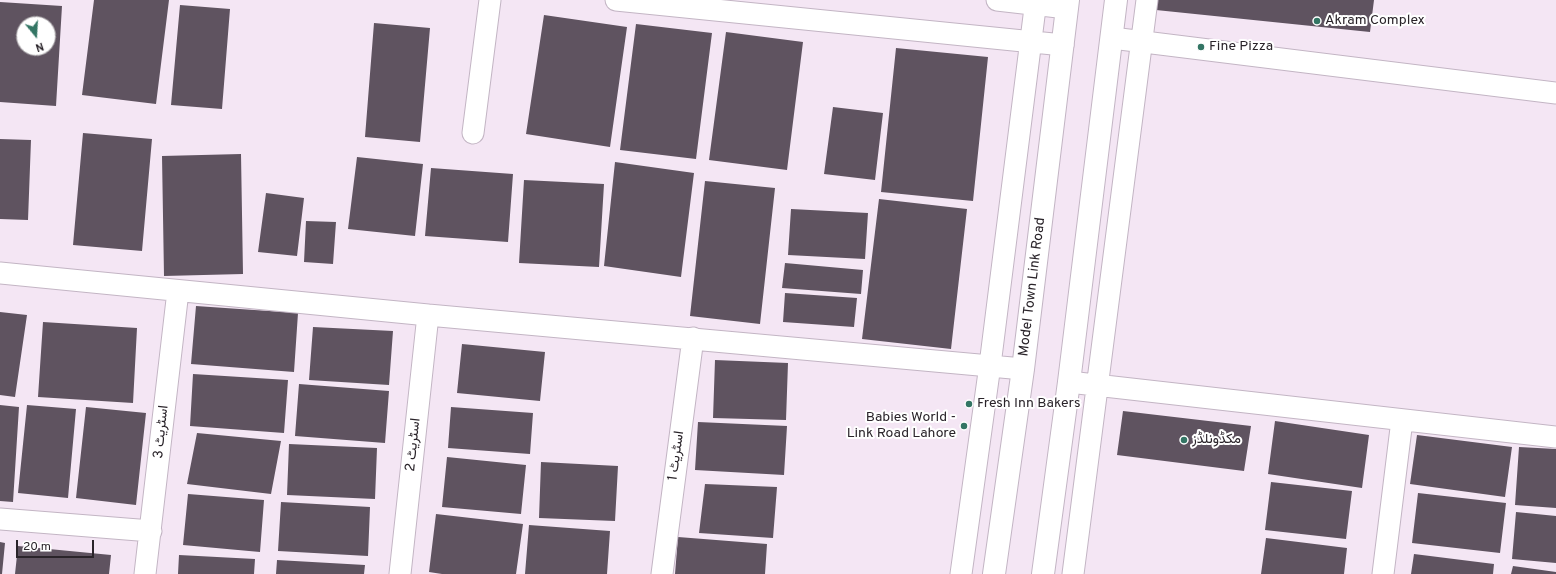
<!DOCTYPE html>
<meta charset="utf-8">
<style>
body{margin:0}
#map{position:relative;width:1556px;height:574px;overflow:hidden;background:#f4e6f4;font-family:Overpass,sans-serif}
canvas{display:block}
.north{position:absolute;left:16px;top:16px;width:40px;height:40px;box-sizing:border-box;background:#fff;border:1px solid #aaa7aa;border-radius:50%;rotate:162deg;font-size:11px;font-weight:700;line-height:16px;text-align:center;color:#2a242a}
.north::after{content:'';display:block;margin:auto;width:14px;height:18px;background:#337564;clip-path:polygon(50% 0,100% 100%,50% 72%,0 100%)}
.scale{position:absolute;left:16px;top:540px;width:78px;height:18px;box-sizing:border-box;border:2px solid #2a242a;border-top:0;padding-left:5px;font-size:12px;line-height:14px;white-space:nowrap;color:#2a242a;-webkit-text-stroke:3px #fff;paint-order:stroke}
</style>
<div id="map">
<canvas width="1556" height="574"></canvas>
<div class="north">N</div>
<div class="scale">20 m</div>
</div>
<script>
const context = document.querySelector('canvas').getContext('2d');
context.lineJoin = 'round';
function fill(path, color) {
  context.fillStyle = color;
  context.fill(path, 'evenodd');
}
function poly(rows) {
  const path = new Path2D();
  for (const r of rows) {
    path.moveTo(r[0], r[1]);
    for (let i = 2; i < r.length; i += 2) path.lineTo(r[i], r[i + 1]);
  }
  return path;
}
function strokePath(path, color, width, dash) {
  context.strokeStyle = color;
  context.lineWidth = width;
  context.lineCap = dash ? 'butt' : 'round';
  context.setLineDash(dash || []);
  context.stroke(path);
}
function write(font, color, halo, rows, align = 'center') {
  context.font = font + ' Overpass,Vazirmatn,sans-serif';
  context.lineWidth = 4;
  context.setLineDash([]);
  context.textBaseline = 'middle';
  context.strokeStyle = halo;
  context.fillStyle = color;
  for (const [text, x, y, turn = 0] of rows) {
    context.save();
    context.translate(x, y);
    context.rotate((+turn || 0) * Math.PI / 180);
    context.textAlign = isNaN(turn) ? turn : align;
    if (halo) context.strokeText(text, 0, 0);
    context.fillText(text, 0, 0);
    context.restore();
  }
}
const building = poly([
 [94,0,169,0,156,104,82,95],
 [1157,0,1374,0,1370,32,1156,10],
 [0,2,62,6,56,106,0,102],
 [24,24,48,24,48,48,24,48],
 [180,5,230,9,222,109,171,105],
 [544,15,627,27,610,147,526,134],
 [374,23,430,28,420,142,365,137],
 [636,24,712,33,696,159,620,150],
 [726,32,803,42,787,170,709,160],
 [896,48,988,57,973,201,881,192],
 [833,107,883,113,875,180,824,174],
 [83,133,152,139,142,251,73,245],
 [0,139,31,140,28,220,0,219],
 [241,154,243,274,164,276,162,156],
 [357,157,423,164,415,236,348,229],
 [615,162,694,173,681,277,604,266],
 [431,168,513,174,508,242,425,236],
 [524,180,604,184,599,267,519,263],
 [705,181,775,188,760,324,690,316],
 [266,193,304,198,297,256,258,252],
 [879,199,967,209,951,349,862,339],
 [791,209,868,213,865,259,788,255],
 [306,221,336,222,333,264,304,262],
 [785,263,863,270,861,294,782,288],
 [785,293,857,298,854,327,783,322],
 [196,306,298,313,294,372,191,364],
 [0,312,27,315,15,397,0,395],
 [43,322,137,328,133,403,38,397],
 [313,327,393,331,389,385,309,380],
 [462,344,545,352,540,401,457,393],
 [715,360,788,363,786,420,713,418],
 [193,374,288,380,284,433,190,426],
 [299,384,389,391,385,443,295,436],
 [0,405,19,407,13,502,0,501],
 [27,405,76,409,68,498,18,493],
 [86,407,146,413,136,505,76,498],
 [451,407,533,413,530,454,448,448],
 [1123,411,1251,426,1244,471,1117,455],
 [1275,421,1369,435,1362,488,1268,474],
 [698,422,787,426,784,475,695,470],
 [197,433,281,441,271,494,187,484],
 [1417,435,1512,447,1505,497,1410,484],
 [289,444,377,448,375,499,287,495],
 [1519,447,1556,449,1556,508,1515,505],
 [447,457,526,465,521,514,442,507],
 [541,462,618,466,615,521,539,518],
 [1271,482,1352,491,1346,539,1265,530],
 [705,484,777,487,773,538,699,533],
 [1418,493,1506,503,1500,553,1412,543],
 [188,494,264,500,260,552,183,545],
 [281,502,370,507,368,556,278,551],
 [1516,512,1556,516,1556,563,1512,559],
 [436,514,523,524,516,574,442,574,429,572],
 [529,525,610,531,607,574,525,574],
 [678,537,767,544,765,574,675,574],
 [1266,538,1347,548,1344,574,1261,574],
 [0,542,5,543,2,574,0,574],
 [18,546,111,555,109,574,15,574],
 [1414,554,1494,564,1493,574,1411,574],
 [179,555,255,559,254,574,178,574],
 [277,560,365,565,364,574,276,574],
 [1513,566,1556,572,1556,574,1511,574]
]);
const street = poly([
 [616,0,1063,45],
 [997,0,1067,8],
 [1112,38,1556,93],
 [473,133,490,0],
 [0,273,428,315,1023,369],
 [1069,382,1556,437],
 [0,519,151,531],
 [145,574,178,291],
 [400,574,428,315],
 [662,574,693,338],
 [961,574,990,365,1036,0],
 [1073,574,1147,0],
 [1383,574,1402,420]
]);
const secondary = poly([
 [994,574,1023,369,1068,0],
 [1043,574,1069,382,1116,0]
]);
const markers = [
 [1317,21,4,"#337564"],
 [1201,47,4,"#337564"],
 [969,404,4,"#337564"],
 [964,426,4,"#337564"],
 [1184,440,4,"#337564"]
];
const poiNames = [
 ["Akram Complex",1325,21],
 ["Fine Pizza",1209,47],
 ["Fresh Inn Bakers",977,404],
 ["Babies World -",956,418,"right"],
 ["Link Road Lahore",956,434,"right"],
 ["مکڈونلڈز",1192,440]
];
const streetNames = [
 ["Model Town Link Road",1033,287,-83],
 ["اسٹریٹ 3",162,432,-84],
 ["اسٹریٹ 2",414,445,-84],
 ["اسٹریٹ 1",677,456,-82]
];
fill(building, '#5f5360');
strokePath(street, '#c3b5c4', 23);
strokePath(secondary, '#c3b5c4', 24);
strokePath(street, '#fff', 21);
strokePath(secondary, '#fff', 22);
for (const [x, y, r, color] of markers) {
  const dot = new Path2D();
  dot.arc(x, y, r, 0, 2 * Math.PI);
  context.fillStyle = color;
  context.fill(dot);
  strokePath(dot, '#fff', 1.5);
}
write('14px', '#2a242a', '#fff', poiNames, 'left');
write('14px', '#2a242a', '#fff', streetNames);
</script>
